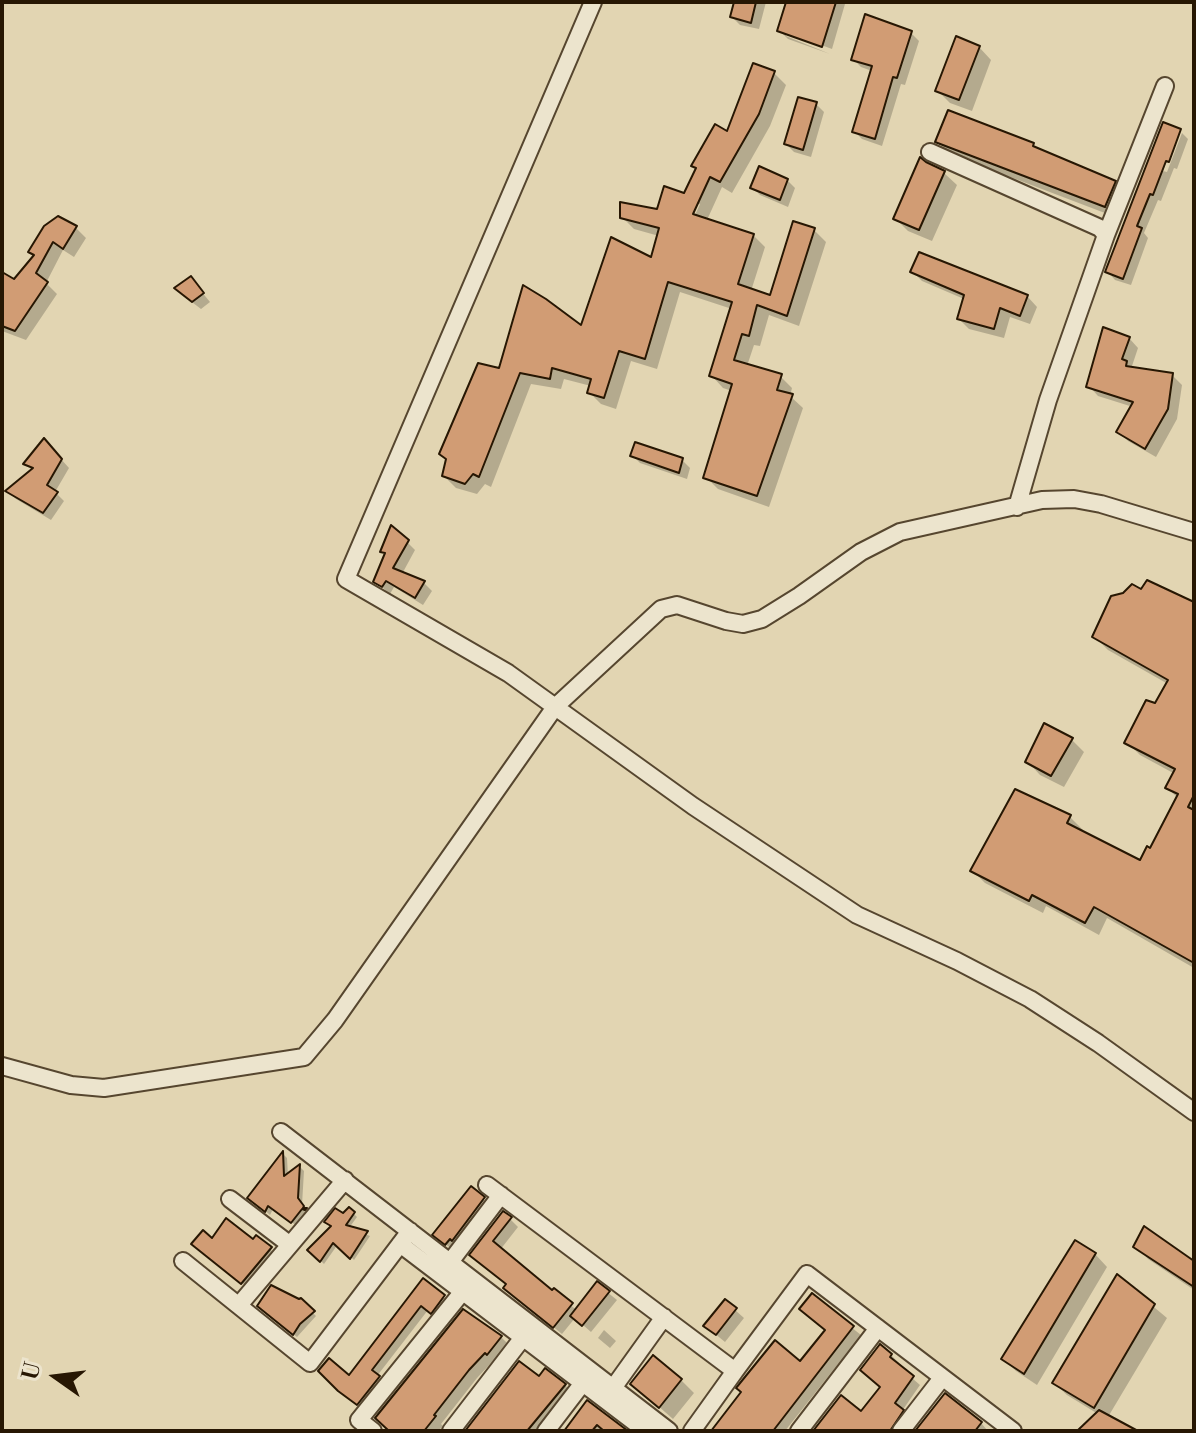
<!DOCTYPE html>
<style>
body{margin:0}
#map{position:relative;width:1196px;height:1433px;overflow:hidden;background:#e2d5b2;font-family:"Libre Bodoni",serif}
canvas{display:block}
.frame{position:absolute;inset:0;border:4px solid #271703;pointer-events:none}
.north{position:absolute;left:16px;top:1337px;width:80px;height:80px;-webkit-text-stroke:6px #ece4cd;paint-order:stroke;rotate:284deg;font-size:22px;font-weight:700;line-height:32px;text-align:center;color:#271703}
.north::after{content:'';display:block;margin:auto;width:28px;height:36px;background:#271703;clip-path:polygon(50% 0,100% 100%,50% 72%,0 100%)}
</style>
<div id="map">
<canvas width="1196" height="1433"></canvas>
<div class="frame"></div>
<div class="north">U</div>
</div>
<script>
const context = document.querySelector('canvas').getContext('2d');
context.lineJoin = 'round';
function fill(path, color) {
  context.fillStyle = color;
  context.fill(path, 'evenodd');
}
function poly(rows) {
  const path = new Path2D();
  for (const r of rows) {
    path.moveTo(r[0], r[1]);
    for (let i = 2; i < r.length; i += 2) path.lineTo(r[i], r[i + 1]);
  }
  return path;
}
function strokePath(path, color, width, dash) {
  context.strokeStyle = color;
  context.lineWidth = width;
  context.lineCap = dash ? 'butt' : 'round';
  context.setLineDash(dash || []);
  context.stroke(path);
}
const shadow = poly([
 [736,2,766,2,759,29,740,25,732,17],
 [788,2,845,4,832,49,786,32,786,36,830,54,788,39,779,30],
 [911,33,919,41,905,85,901,84,882,146,862,139,854,131,872,71,861,67,853,59],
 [979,47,991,60,972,111,950,103,937,90],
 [774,73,786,85,770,126,732,193,722,187,707,220,753,235,765,247,751,291,771,298,814,230,826,242,799,326,769,315,760,346,754,345,747,366,780,376,792,388,790,396,803,408,769,507,718,489,706,477,732,391,723,388,712,376,732,309,680,292,657,369,631,361,616,409,601,404,589,392,591,386,564,379,561,389,531,384,491,487,485,484,477,494,456,488,444,476,501,370,582,328,653,259,659,236,634,229,622,217,658,212,685,195],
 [696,204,700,204,691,224,687,222],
 [816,104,824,112,811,157,794,152,786,144],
 [949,113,1033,145,1039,151,1115,182,1127,195,1118,218,950,154,938,142],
 [1164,124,1181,132,1178,132,1163,171,1167,172,1182,133,1188,139,1177,169,1174,168,1161,201,1158,200,1144,233,1148,238,1131,285,1115,280,1107,271],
 [925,164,944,173,957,185,932,241,908,231,895,218],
 [787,180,795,188,788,207,760,195,752,187],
 [76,228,86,238,74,257,63,250,46,283,57,294,26,340,2,331,2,274,14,281,36,256,31,251],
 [912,271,1027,296,1037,307,1030,324,1010,317,1004,338,969,329,959,319,964,299,922,281],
 [191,279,210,302,201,309,184,296],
 [1129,338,1138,348,1131,369,1172,375,1182,385,1177,419,1156,457,1128,441,1119,432,1133,407,1098,396,1089,386],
 [52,449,69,468,55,492,64,501,51,520,16,499,8,492,33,470,26,463],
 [632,455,682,460,690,468,687,479,640,463],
 [407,542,415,550,402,574,424,583,432,591,423,605,394,587,390,594,376,582,386,555,382,551],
 [1141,592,1191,602,1194,598,1194,968,1107,918,1099,935,1046,906,1043,913,985,883,972,870,1016,792,1070,817,1083,830,1082,833,1141,863,1151,851,1178,798,1167,788,1175,774,1140,755,1127,742,1156,706,1168,684,1108,650,1095,637],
 [1072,740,1084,752,1064,787,1040,775,1028,762],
 [283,1154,287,1158,288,1176,300,1167,304,1171,302,1205,309,1213,297,1226,273,1209,270,1215,249,1197],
 [471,1189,492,1207,454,1251,443,1242],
 [349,1209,357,1217,349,1228,370,1236,354,1260,338,1244,324,1264,310,1250],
 [510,1219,518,1227,500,1250,553,1293,577,1310,597,1284,617,1300,591,1332,575,1318,562,1334,514,1295,508,1285,472,1255],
 [256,1238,277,1255,249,1288,200,1250,212,1242,253,1241],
 [1136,1246,1194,1264,1194,1290,1148,1259],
 [1095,1254,1107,1267,1037,1385,1016,1371,1004,1359],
 [1118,1277,1167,1318,1108,1417,1133,1431,1088,1431,1098,1414,1067,1395,1054,1383],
 [424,1281,450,1303,438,1318,428,1310,377,1376,385,1383,364,1409,347,1397,349,1378],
 [812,1296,861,1335,785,1431,714,1431,801,1364,827,1331],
 [301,1301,316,1316,297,1337,263,1310],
 [725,1301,744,1318,725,1342,714,1333],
 [604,1330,616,1341,610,1348,598,1338],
 [501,1337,509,1345,496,1362,494,1360,477,1378,441,1424,443,1426,438,1431,391,1431],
 [891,1355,899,1363,897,1365,920,1385,902,1411,910,1419,901,1431,814,1431,861,1414,882,1387,870,1377],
 [539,1379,565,1385,572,1393,541,1431,467,1431],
 [681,1380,694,1393,673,1419,633,1384],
 [588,1403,625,1431,565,1431],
 [981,1423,988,1431,917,1431]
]);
const building = poly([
 [734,2,756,2,751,23,730,17,734,2],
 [786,2,836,2,822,47,777,31,786,2],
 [865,14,912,31,897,78,893,77,875,139,852,132,872,66,851,60,865,14],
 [956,36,980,46,959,100,935,91,956,36],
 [753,63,775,71,759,114,720,182,710,177,693,214,754,234,738,284,770,295,793,221,815,228,787,316,757,305,749,336,742,334,734,360,782,374,777,390,793,394,757,496,703,478,732,384,709,376,732,302,668,282,645,359,619,351,604,398,587,393,591,379,552,368,550,379,520,373,479,477,473,474,465,484,442,476,446,459,439,454,478,363,499,368,523,285,546,299,581,325,611,237,651,257,659,228,620,218,620,202,657,209,664,186,684,193,696,168,691,166,715,124,727,131,753,63],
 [798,97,817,102,803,150,784,144,798,97],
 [948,110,1034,143,1033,146,1116,181,1105,207,935,142,948,110],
 [1163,122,1181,129,1169,162,1166,161,1153,195,1150,194,1137,226,1142,228,1123,279,1105,272,1163,122],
 [920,157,926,162,945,171,919,230,893,219,920,157],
 [759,166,788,179,780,200,750,188,759,166],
 [58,216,77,226,63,249,53,242,36,273,48,282,15,331,2,326,2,272,14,279,34,255,28,252,44,226,58,216],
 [919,252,1028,295,1020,316,1000,308,994,329,957,319,964,295,910,272,919,252],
 [191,276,204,293,192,302,174,288,191,276],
 [1103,327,1130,337,1122,359,1127,361,1126,366,1173,373,1168,409,1145,449,1116,432,1133,402,1086,387,1103,327],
 [44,438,62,459,47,485,58,492,43,513,5,491,33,468,23,464,44,438],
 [635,442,683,458,679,473,630,456,635,442],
 [391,525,409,540,393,568,425,581,415,598,386,581,382,587,373,582,385,553,380,552,391,525],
 [1147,580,1194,602,1194,795,1188,807,1194,810,1194,963,1094,907,1085,923,1032,895,1029,901,970,871,1015,789,1071,815,1067,823,1140,860,1147,846,1150,848,1178,794,1165,788,1175,769,1124,743,1146,700,1155,703,1168,680,1092,637,1111,596,1123,593,1132,584,1141,589,1147,580],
 [1044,723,1073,738,1051,776,1025,762,1044,723],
 [283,1151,284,1176,300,1164,298,1198,304,1206,303,1208,307,1208,305,1210,302,1209,291,1223,268,1206,265,1212,247,1198,283,1151],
 [471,1186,485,1197,452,1241,450,1239,445,1245,432,1235,471,1186],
 [349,1207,355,1212,346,1225,368,1231,350,1259,333,1243,320,1262,307,1250,331,1226,324,1222,335,1208,343,1213,349,1207],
 [503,1211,512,1217,493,1241,552,1290,554,1288,573,1303,553,1328,503,1288,506,1284,469,1255,503,1211],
 [226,1218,253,1239,256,1235,272,1247,241,1284,191,1244,203,1230,212,1238,226,1218],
 [1144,1226,1194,1261,1194,1287,1133,1247,1144,1226],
 [1075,1240,1096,1253,1024,1374,1001,1359,1075,1240],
 [1117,1274,1155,1304,1094,1408,1052,1383,1117,1274],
 [423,1278,445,1295,431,1314,421,1306,372,1370,380,1376,357,1405,338,1391,318,1371,329,1358,349,1375,423,1278],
 [597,1281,610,1291,582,1326,570,1316,597,1281],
 [271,1285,299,1299,301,1298,315,1311,300,1324,293,1335,257,1306,271,1285],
 [812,1293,854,1326,773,1431,711,1431,741,1392,736,1388,775,1340,800,1361,825,1330,799,1309,812,1293],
 [725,1299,737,1308,716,1335,703,1326,725,1299],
 [463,1309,502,1336,487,1355,485,1353,469,1370,434,1415,436,1416,424,1431,389,1431,375,1418,463,1309],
 [880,1344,892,1354,890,1357,914,1376,895,1403,904,1410,890,1431,813,1431,841,1395,861,1411,880,1387,860,1370,880,1344],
 [653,1355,682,1379,659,1408,630,1384,653,1355],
 [519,1361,539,1376,545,1368,566,1384,527,1431,465,1431,519,1361],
 [945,1393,982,1422,975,1431,915,1431,945,1393],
 [587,1400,628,1431,604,1431,597,1425,592,1431,564,1431,587,1400],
 [1099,1410,1138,1431,1077,1431,1099,1410]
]);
const minor = poly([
 [593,2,346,579,508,673,693,806,857,915,957,961,1030,999,1098,1043,1194,1112],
 [930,152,1100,228,1106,235,1048,400,1017,507],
 [1106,235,1165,86],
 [2,1066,71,1085,104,1088,304,1057,335,1020,555,707,661,609,677,605,726,621,743,624,762,619,799,596,861,552,900,532,1042,500,1074,499,1101,504,1194,532],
 [281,1132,669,1431],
 [487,1185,735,1371,807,1274,1013,1431],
 [230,1199,289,1244],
 [400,1244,646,1431],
 [183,1261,310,1363,410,1231],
 [444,1270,501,1195],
 [240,1304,345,1180],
 [608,1395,664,1317],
 [373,1431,359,1420,468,1285],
 [451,1431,528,1331],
 [546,1431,589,1375],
 [692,1431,735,1371],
 [799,1431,878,1328],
 [901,1431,942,1378]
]);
fill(shadow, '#0003');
fill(building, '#d19c74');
strokePath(building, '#271703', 2);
strokePath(minor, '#56462f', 20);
strokePath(minor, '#ece4cd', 16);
</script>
